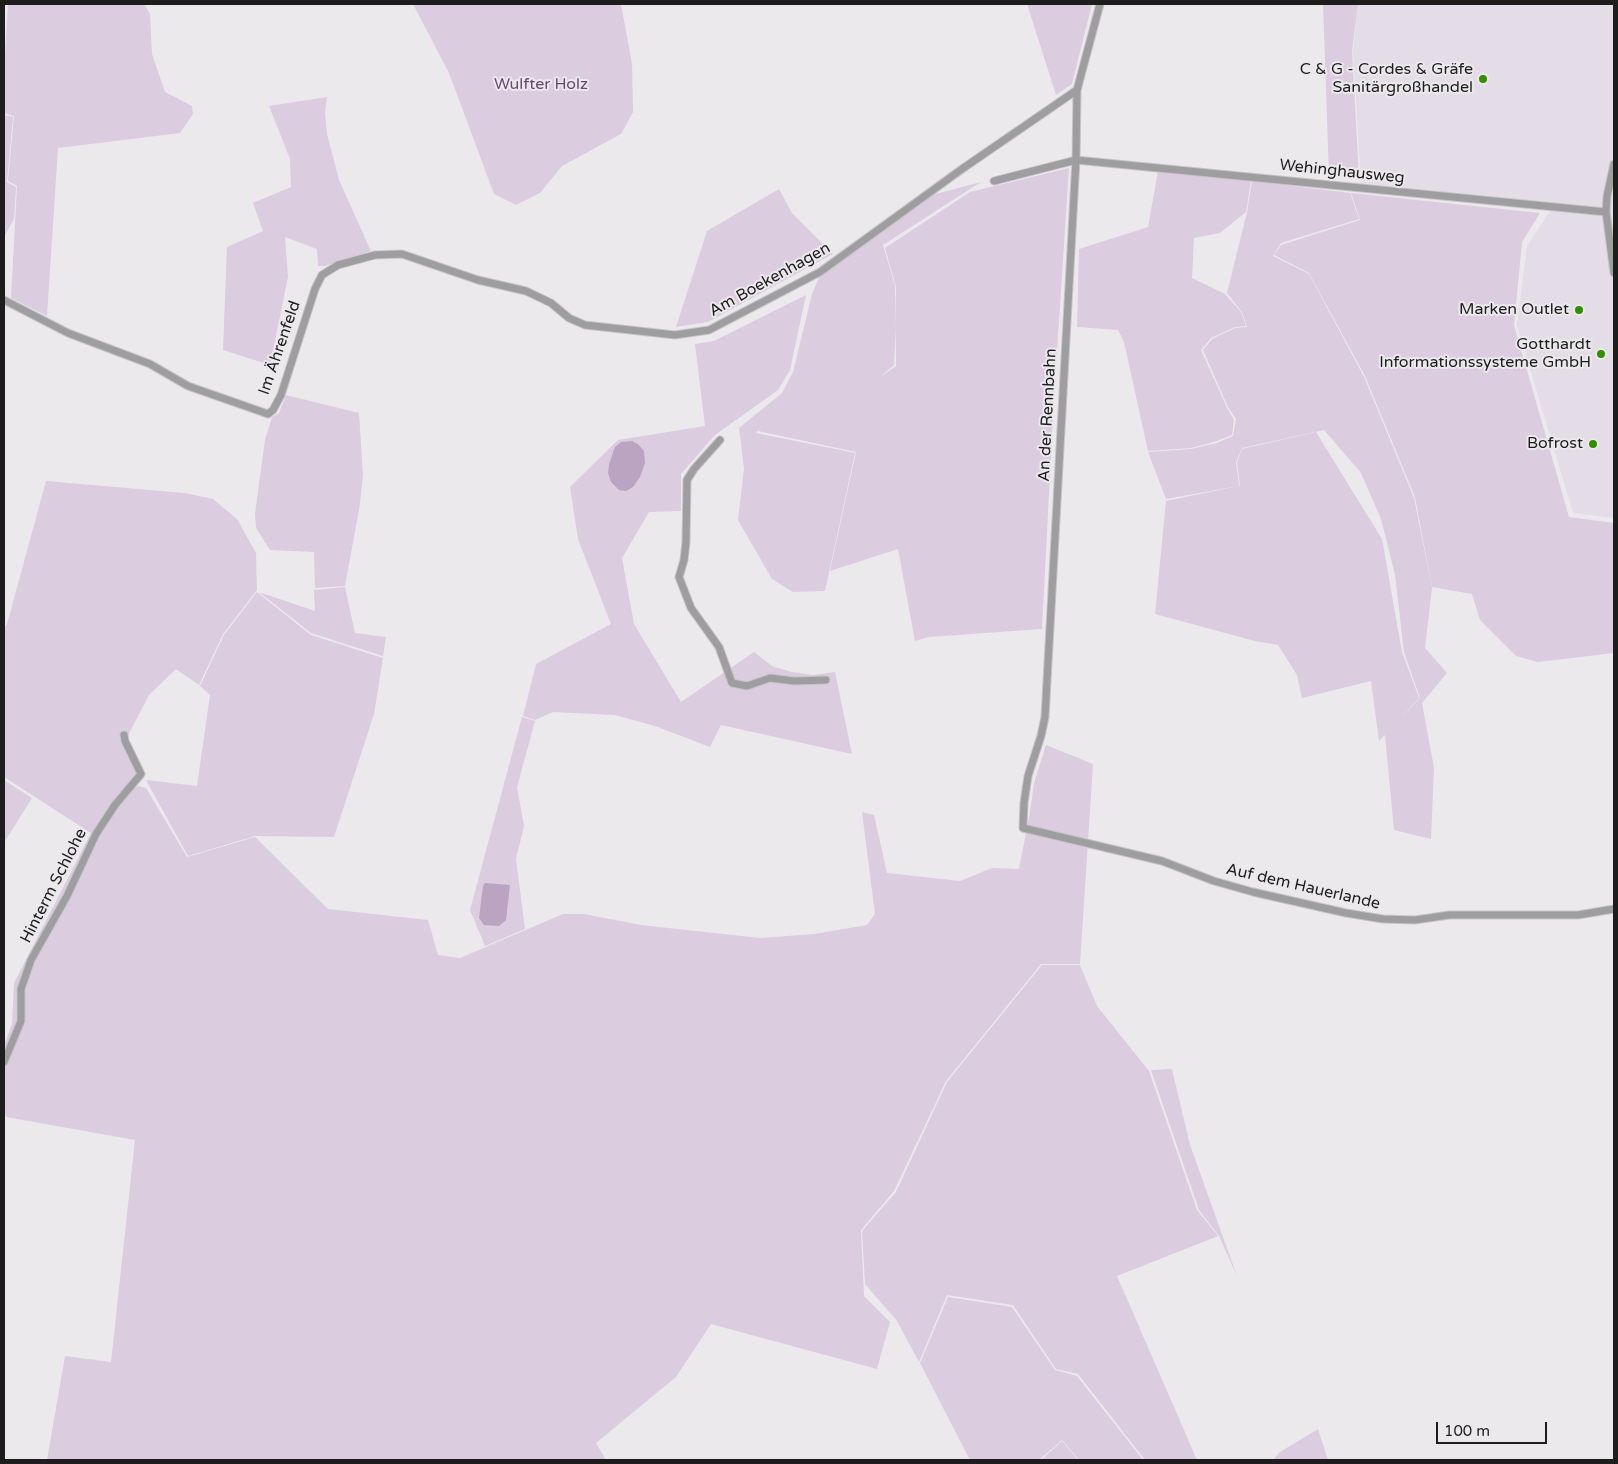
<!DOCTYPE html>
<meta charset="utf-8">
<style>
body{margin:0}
#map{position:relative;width:1618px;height:1464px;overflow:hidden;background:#ece9ed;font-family:"Varela Round",sans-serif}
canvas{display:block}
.frame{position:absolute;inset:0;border:5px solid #1e1d1e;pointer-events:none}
.scale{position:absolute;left:1436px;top:1422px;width:111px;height:22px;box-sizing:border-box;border:2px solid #1e1d1e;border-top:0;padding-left:6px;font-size:15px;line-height:18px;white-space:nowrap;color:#1e1d1e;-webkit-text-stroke:4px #ece9ed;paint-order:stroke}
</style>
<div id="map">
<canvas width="1618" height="1464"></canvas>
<div class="frame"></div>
<div class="scale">100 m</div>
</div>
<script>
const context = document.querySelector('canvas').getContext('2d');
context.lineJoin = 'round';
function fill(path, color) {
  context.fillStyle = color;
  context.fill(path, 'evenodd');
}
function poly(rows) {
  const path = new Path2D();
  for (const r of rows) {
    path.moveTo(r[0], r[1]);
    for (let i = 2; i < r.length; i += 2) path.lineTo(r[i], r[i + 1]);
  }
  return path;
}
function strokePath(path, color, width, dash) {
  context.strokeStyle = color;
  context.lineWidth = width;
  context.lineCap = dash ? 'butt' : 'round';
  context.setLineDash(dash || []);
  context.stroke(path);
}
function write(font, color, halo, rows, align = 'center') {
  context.font = font + ' "Varela Round",sans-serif';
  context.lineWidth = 4;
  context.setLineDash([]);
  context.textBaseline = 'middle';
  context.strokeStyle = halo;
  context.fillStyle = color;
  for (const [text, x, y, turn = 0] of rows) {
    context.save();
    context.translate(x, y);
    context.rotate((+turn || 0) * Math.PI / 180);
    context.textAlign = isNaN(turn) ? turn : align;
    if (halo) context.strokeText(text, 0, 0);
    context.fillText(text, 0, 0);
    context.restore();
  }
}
const built = poly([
 [1358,4,1614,4,1614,518,1573,513,1517,325,1527,246,1555,203,1361,183,1353,51]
]);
const green = poly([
 [8,4,144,4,150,14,152,54,165,92,192,106,193,114,180,133,58,148,47,316,11,298,17,186,8,181,14,116,4,113,4,72],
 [413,4,621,4,632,64,633,112,621,134,562,166,540,193,516,205,494,194,449,73],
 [1027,4,1092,4,1072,84,1056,95],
 [1323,4,1358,4,1352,51,1359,177,1329,175],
 [327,97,325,112,327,134,339,180,371,251,325,266,318,266,317,249,285,237,288,277,270,365,223,350,227,247,263,231,253,203,291,187,290,159,269,106],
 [4,115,13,117,7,182,16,187,14,219,4,237],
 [1069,168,1054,398,1042,629,929,637,915,641,898,549,830,571,856,452,758,431,763,424,756,433,855,453,825,591,793,592,772,579,738,520,744,469,739,428,782,393,793,372,812,294,821,273,932,195,981,182,883,245,895,286,896,327,894,365,879,378,896,366,896,287,885,248,970,192],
 [1158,171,1251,181,1246,212,1220,233,1194,238,1192,278,1225,294,1241,312,1246,326,1235,327,1211,338,1201,350,1227,408,1234,420,1232,435,1217,441,1191,448,1148,451,1124,342,1118,330,1077,327,1079,249,1148,227],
 [1252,181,1350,193,1359,219,1281,243,1273,256,1309,274,1364,377,1414,498,1432,588,1425,648,1447,673,1422,703,1434,768,1431,839,1394,830,1385,735,1379,741,1371,681,1302,698,1297,675,1278,645,1255,641,1155,614,1166,501,1238,486,1166,499,1148,452,1191,449,1217,443,1233,436,1236,419,1228,407,1203,350,1212,339,1235,328,1247,327,1242,312,1227,293,1247,212],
 [1324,430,1361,473,1381,519,1395,575,1404,652,1420,698,1399,720,1419,698,1402,652,1382,539,1316,432,1242,449,1237,462,1240,486,1239,486,1236,462,1242,448],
 [779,189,792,213,833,254,708,322,676,327,707,231],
 [1351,193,1540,213,1522,242,1514,325,1569,517,1614,523,1614,653,1538,662,1516,656,1480,620,1472,594,1432,587,1415,497,1365,376,1309,273,1274,255,1281,245,1360,220],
 [806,295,790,370,778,390,715,435,681,474,681,511,649,512,622,558,634,624,681,702,754,652,772,666,792,672,813,675,835,672,852,754,721,725,710,747,655,726,615,715,553,712,535,720,523,716,536,664,611,624,578,539,570,487,618,440,705,426,695,344,714,341],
 [286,395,359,413,363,475,360,504,345,586,315,588,314,552,270,550,256,528,255,514,265,440,272,417,279,413],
 [46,481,185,493,213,499,237,519,256,553,257,590,223,634,199,685,176,669,149,695,124,743,137,771,129,785,133,787,139,786,146,788,187,857,255,837,328,909,428,920,438,955,460,958,563,914,584,914,641,925,760,938,815,934,867,925,875,914,862,812,874,815,887,873,960,881,992,868,1019,869,1030,812,1034,783,1046,745,1093,764,1080,964,1041,964,946,1081,894,1191,861,1230,864,1296,890,1322,877,1369,711,1324,676,1377,596,1443,606,1460,47,1460,65,1356,111,1362,135,1140,6,1117,4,1111,4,1045,12,1024,14,983,91,833,4,777,4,629,7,624],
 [345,587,355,633,386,637,383,656,311,633,259,592,315,611,314,590],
 [257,592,311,635,383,658,374,714,334,837,255,836,188,856,146,780,197,786,210,695,200,686,224,635],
 [522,717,535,721,517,787,524,826,516,859,525,929,485,946,470,910],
 [4,780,32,798,4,843],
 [1042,965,1080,965,1097,1006,1149,1071,1197,1210,1218,1236,1117,1276,1197,1460,1145,1460,1078,1374,1056,1369,1013,1305,947,1295,919,1362,897,1321,865,1284,862,1231,896,1192,947,1082],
 [1172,1069,1190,1145,1237,1276,1219,1236,1199,1210,1151,1070],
 [948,1297,1012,1307,1055,1370,1077,1376,1143,1460,1079,1460,1062,1440,1039,1460,970,1460,920,1363],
 [1318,1429,1328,1460,1273,1460,1280,1452],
 [1062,1441,1078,1460,1041,1460]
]);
const water = poly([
 [632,441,638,444,644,451,645,463,640,477,633,487,626,491,619,490,611,482,608,473,609,464,615,447,621,442],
 [485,883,510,885,506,920,499,926,484,925,479,918,483,886]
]);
const minor = poly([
 [1100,4,1077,90,1076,160,1045,717,1041,736,1028,776,1024,803,1023,828,1162,861,1214,881,1253,892,1346,913,1383,919,1415,920,1449,915,1578,915,1614,909],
 [1614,164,1607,196,1606,212,1614,273],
 [994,181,1076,160,1606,212],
 [4,300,68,333,150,364,188,386,268,414,273,410,281,395,315,289,322,275,338,265,375,255,402,254,478,280,526,291,551,303,569,318,585,325,675,335,709,330,820,272,962,169,1077,90],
 [720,440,694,469,687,480,686,542,684,560,679,577,691,608,719,647,732,683,747,686,770,678,794,681,826,680],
 [4,1062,21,1021,21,989,31,960,67,896,96,834,115,805,141,774,125,741,124,735]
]);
const markers = [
 [1483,79,5,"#338e00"],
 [1579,310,5,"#338e00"],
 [1601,354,5,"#338e00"],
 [1593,444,5,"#338e00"]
];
const poiNames = [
 ["C & G - Cordes & Gräfe",1473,70],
 ["Sanitärgroßhandel",1473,88],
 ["Marken Outlet",1569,310],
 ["Gotthardt",1591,345],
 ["Informationssysteme GmbH",1591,363],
 ["Bofrost",1583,444]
];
const parkNames = [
 ["Wulfter Holz",541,85]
];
const streetNames = [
 ["Wehinghausweg",1342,172,6],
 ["Am Boekenhagen",770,280,-29],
 ["Im Ährenfeld",280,348,-71],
 ["An der Rennbahn",1048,415,-87],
 ["Hinterm Schlohe",54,886,-63],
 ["Auf dem Hauerlande",1303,887,13]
];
fill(built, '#e4dce6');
fill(green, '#dbccdf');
fill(water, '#bba4c2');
strokePath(minor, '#c7c4c8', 9);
strokePath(minor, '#9e9d9f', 7);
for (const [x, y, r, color] of markers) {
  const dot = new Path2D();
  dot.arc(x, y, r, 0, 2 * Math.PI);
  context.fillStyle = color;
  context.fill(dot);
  strokePath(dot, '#ece9ed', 2);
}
write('16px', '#1e1d1e', '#ece9ed', poiNames, 'right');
write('16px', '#6a4873', '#ece9ed', parkNames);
write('16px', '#1e1d1e', '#ece9ed', streetNames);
</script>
